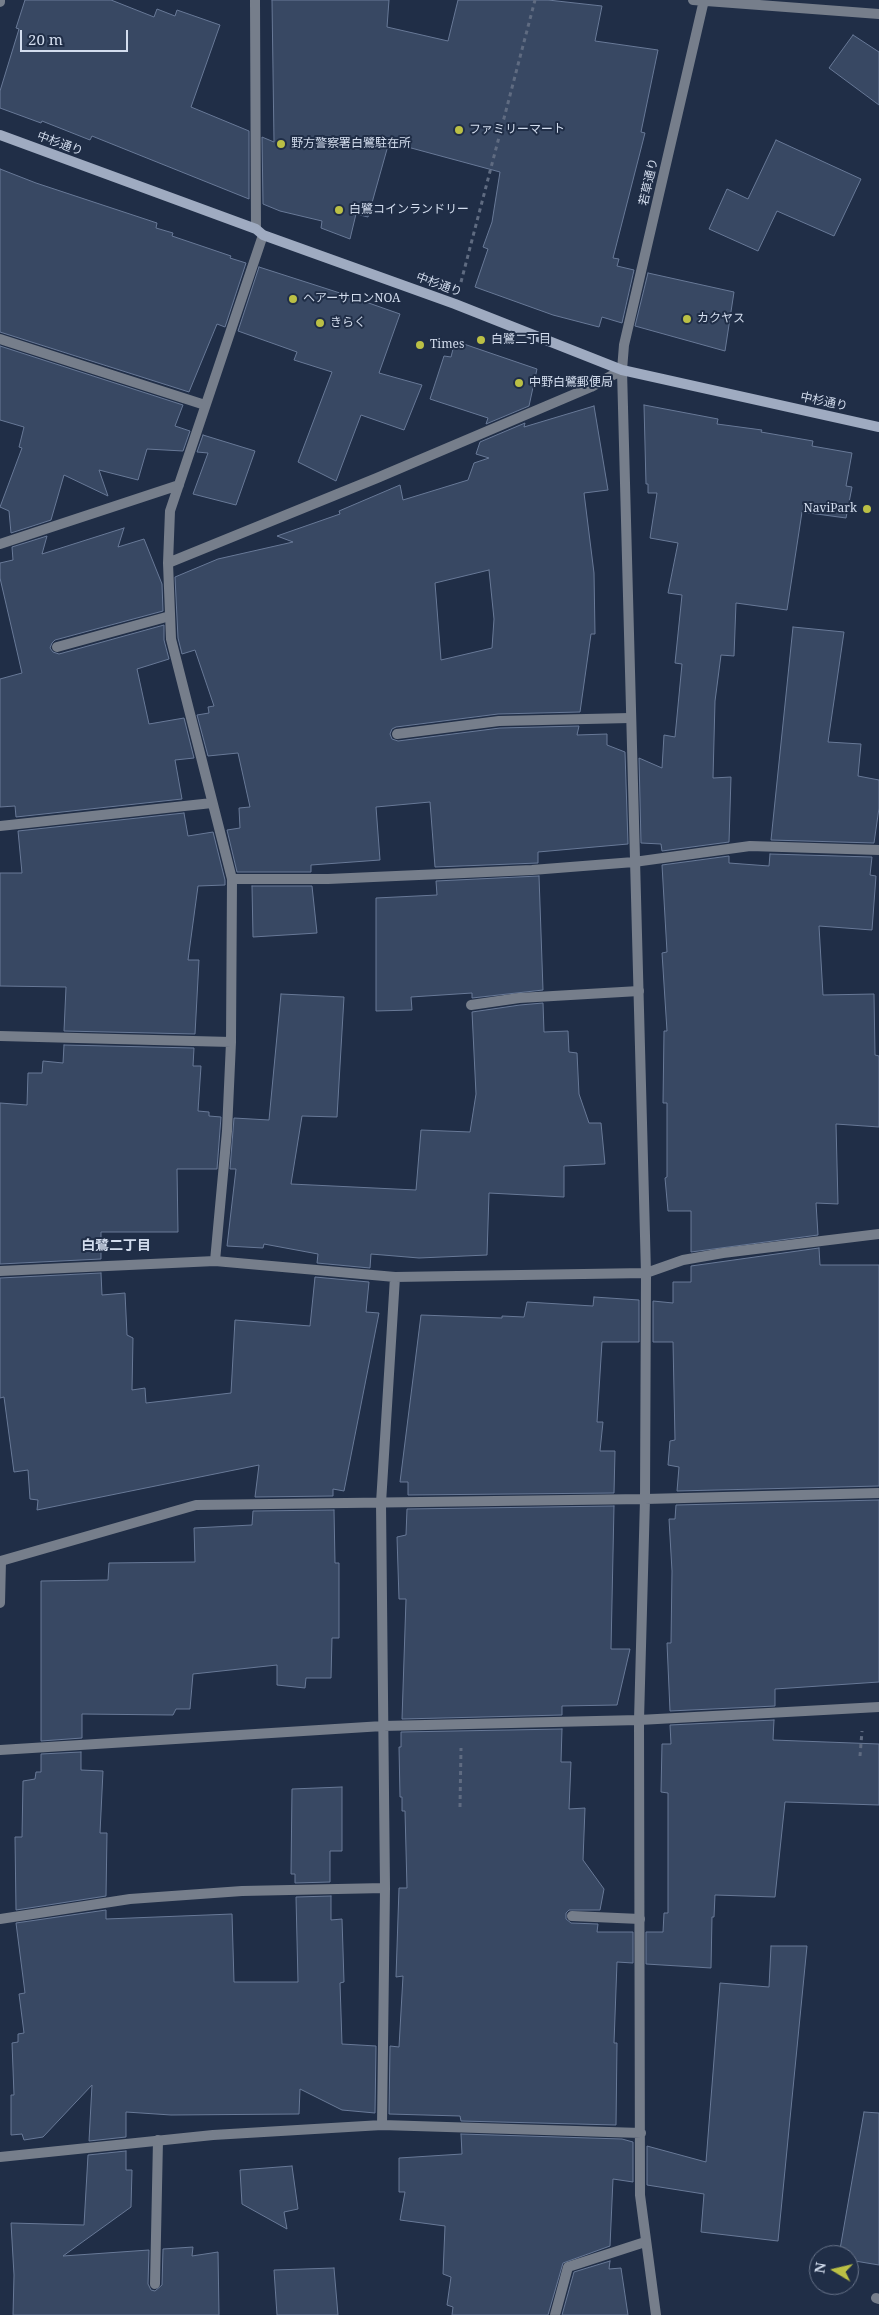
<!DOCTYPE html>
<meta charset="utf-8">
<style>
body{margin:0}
#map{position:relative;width:879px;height:2315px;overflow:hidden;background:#202e47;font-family:"Noto Serif",serif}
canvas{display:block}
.north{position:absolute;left:809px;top:2245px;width:50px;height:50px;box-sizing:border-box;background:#202e47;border:1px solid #68748a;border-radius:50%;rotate:279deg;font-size:14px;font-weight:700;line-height:20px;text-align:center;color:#d3ddee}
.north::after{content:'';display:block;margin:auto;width:18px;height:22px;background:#bbc045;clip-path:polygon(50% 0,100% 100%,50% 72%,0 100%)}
.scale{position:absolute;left:20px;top:30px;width:108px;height:22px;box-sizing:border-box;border:2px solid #d3ddee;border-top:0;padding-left:6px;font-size:15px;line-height:18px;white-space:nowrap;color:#d3ddee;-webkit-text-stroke:4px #202e47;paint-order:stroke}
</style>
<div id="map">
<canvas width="879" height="2315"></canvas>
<div class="north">N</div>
<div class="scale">20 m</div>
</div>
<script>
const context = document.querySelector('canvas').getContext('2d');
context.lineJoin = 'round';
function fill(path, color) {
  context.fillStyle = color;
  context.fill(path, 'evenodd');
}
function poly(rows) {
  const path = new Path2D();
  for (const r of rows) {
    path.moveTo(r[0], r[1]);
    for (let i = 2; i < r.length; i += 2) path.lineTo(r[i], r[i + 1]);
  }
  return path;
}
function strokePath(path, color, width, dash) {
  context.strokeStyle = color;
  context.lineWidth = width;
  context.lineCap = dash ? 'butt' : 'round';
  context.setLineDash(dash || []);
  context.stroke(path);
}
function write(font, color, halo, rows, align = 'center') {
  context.font = font + ' "Noto Serif","Noto Sans JP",serif';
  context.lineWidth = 4;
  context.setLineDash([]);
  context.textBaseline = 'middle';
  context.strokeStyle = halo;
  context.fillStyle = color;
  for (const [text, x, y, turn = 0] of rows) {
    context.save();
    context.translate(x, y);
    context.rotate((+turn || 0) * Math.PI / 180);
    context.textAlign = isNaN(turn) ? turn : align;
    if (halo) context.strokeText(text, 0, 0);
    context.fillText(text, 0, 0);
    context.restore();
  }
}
const building = poly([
 [25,0,111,0,154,17,157,9,175,16,177,10,220,25,191,107,249,131,249,199,92,136,90,140,42,121,41,123,0,108,0,91,19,29,16,28,25,0],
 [272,0,389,0,387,27,448,41,458,0,548,0,602,6,595,41,658,50,641,132,645,133,613,258,619,259,617,266,634,270,622,323,602,317,599,327,553,315,475,287,488,249,483,247,492,222,500,172,389,142,368,217,356,214,350,239,321,228,322,221,280,211,263,204,262,137,274,142,272,0],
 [853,35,879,52,879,105,829,68,853,35],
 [776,140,861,179,834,236,777,211,758,251,709,229,727,189,748,199,776,140],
 [0,169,36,183,157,223,156,228,173,233,172,236,231,256,230,258,246,263,225,327,217,324,189,392,0,332,0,169],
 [259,267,343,294,400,314,379,373,422,385,404,430,361,415,336,481,298,462,332,372,294,360,297,352,238,331,259,267],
 [648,273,734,292,725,351,635,326,648,273],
 [455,341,537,369,529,406,486,424,488,418,430,399,444,356,451,357,455,341],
 [0,346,183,405,175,426,190,431,183,451,147,449,138,480,99,470,108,496,64,475,51,520,11,533,9,511,0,507,22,448,19,447,24,427,0,420,0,346],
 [644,405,718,419,717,424,762,430,761,432,813,441,812,446,852,453,846,486,852,487,846,518,802,512,787,610,736,603,734,656,721,655,715,701,713,778,731,777,729,842,662,851,661,844,641,843,639,758,662,768,664,735,675,737,682,664,675,663,682,595,668,593,678,543,650,538,657,493,648,493,648,484,646,484,644,405],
 [594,406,608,490,584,493,594,573,595,634,591,634,580,712,498,714,396,727,392,729,390,734,392,739,398,741,500,728,579,726,577,735,607,734,607,745,625,752,628,844,538,852,538,863,435,867,430,802,376,807,380,860,311,865,311,872,237,872,227,830,240,828,239,808,250,807,238,753,208,756,197,715,209,713,208,707,214,706,195,650,182,654,178,638,175,577,218,559,293,542,277,536,340,514,339,511,400,485,403,500,468,480,474,463,489,458,476,454,480,442,525,423,524,427,594,406],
 [489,570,494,619,492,648,441,660,435,583,489,570],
 [203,435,255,451,236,505,193,494,208,453,197,452,203,435],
 [124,528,118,547,144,539,162,584,163,611,55,640,52,643,50,648,53,652,59,654,164,625,164,640,169,659,137,669,149,724,184,718,194,758,175,760,182,799,16,817,15,806,0,807,0,679,22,673,0,578,0,563,13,560,12,547,47,536,42,554,124,528],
 [793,627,844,632,828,742,861,744,858,776,879,780,879,808,874,843,771,840,793,627],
 [184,813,188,836,213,832,225,880,225,885,198,886,188,960,199,960,195,1034,64,1031,66,987,0,986,0,873,22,873,18,831,184,813],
 [770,854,872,857,870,875,876,876,872,930,819,926,823,995,874,994,875,1055,879,1056,879,1127,836,1124,838,1204,816,1203,818,1235,691,1252,691,1211,668,1211,665,1178,667,1177,667,1103,663,1103,664,1031,667,1031,662,953,667,952,662,865,729,856,729,863,769,866,770,854],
 [539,876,543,990,472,998,472,993,411,997,412,1010,376,1011,376,898,437,895,436,881,539,876],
 [252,886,312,886,317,933,253,937,252,886],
 [281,994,344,997,337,1117,302,1116,291,1184,416,1190,421,1130,470,1132,476,1094,472,1012,520,1005,543,1003,544,1032,568,1031,569,1052,577,1053,579,1094,589,1123,601,1123,605,1164,564,1166,564,1197,489,1193,487,1255,419,1258,371,1254,370,1268,317,1263,318,1254,264,1244,263,1248,227,1246,236,1169,230,1169,234,1118,269,1120,281,994],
 [64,1045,194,1048,193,1066,201,1066,198,1111,209,1112,209,1116,221,1117,217,1169,177,1169,178,1232,101,1232,101,1259,0,1264,0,1103,27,1105,28,1073,42,1073,43,1061,63,1063,64,1045],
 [819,1248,820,1265,879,1265,879,1486,677,1491,679,1467,668,1465,670,1441,675,1440,673,1342,653,1342,653,1301,673,1303,673,1282,691,1282,691,1266,819,1248],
 [101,1273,102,1295,125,1293,127,1335,133,1338,132,1390,145,1388,146,1403,231,1393,235,1320,310,1326,315,1277,369,1282,366,1312,379,1313,344,1491,333,1489,333,1496,255,1497,259,1465,37,1510,38,1500,30,1499,28,1470,14,1472,4,1397,0,1398,0,1278,101,1273],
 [594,1297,639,1300,639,1342,602,1342,597,1422,603,1422,600,1451,615,1451,614,1493,408,1495,408,1482,400,1482,421,1315,502,1318,502,1316,524,1317,527,1302,593,1306,594,1297],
 [879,1500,879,1682,775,1689,775,1706,670,1711,667,1643,671,1643,672,1571,669,1519,675,1519,676,1505,879,1500],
 [614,1506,611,1649,630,1649,617,1705,562,1706,562,1715,402,1719,406,1599,399,1599,397,1537,406,1535,407,1509,614,1506],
 [334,1510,335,1563,339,1563,339,1638,332,1638,331,1678,306,1678,305,1688,277,1685,277,1665,193,1674,190,1709,176,1709,173,1715,82,1714,82,1738,41,1741,41,1581,108,1580,109,1563,195,1562,194,1528,252,1525,253,1511,334,1510],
 [774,1720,773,1740,879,1744,879,1805,785,1802,775,1897,715,1895,714,1917,712,1917,711,1968,646,1964,646,1932,663,1932,664,1913,668,1913,668,1793,661,1792,662,1744,671,1744,670,1725,774,1720],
 [562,1729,561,1762,571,1762,569,1809,585,1808,583,1860,604,1889,600,1910,569,1910,566,1913,566,1919,571,1923,598,1924,597,1932,633,1932,633,1963,617,1962,614,2043,617,2043,616,2125,461,2121,460,2116,389,2114,390,2046,399,2047,403,1976,396,1977,399,1888,407,1888,405,1811,402,1811,402,1797,400,1797,399,1747,401,1747,401,1732,562,1729],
 [81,1752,81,1770,103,1771,100,1833,107,1833,106,1896,16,1910,15,1837,22,1837,23,1781,35,1779,36,1772,41,1772,41,1754,81,1752],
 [342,1787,342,1851,330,1851,330,1882,295,1883,295,1874,291,1874,292,1789,342,1787],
 [331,1896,331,1920,342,1919,344,1982,340,1983,342,2044,376,2046,375,2113,342,2110,300,2089,299,2114,171,2115,126,2112,126,2137,89,2141,92,2085,43,2137,24,2140,22,2134,11,2135,11,2095,14,2095,12,2043,18,2042,18,2034,24,2033,19,1994,25,1993,16,1923,106,1910,106,1919,232,1914,234,1982,298,1982,296,1897,331,1896],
 [771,1946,807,1946,778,2241,701,2232,704,2194,647,2185,647,2146,706,2162,720,1983,769,1987,771,1946],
 [864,2112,879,2113,879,2265,849,2260,849,2255,839,2255,864,2112],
 [461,2134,622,2139,633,2142,633,2182,613,2179,610,2246,563,2263,548,2315,452,2315,453,2307,447,2305,451,2277,443,2274,445,2226,400,2220,405,2192,399,2192,399,2158,462,2154,461,2134],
 [126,2151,126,2170,132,2170,131,2207,63,2256,149,2250,148,2284,151,2290,155,2291,162,2285,163,2249,193,2247,192,2256,218,2252,219,2315,13,2315,14,2275,11,2223,84,2225,88,2155,126,2151],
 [292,2166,298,2209,284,2212,287,2229,242,2204,240,2170,292,2166],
 [610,2261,609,2269,621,2268,628,2315,562,2315,574,2272,610,2261],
 [334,2268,338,2315,277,2315,274,2270,334,2268]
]);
const path = poly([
 [461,282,535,0],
 [860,1756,862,1731],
 [460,1807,461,1748]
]);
const lane = poly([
 [57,647,170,616],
 [397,734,499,721,630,718],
 [471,1005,519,998,639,991],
 [572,1916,640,1919],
 [155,2284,158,2140]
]);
const street = poly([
 [255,0,256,229],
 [693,0,879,14],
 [0,2,0,0],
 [263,235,170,511,168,563,377,478,591,387,622,370],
 [0,339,205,405],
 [0,544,179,485],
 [168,563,171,639,232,879,231,1042,227,1131,215,1261],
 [0,826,212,803],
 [232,879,328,879,532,870,634,862,750,846,879,850],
 [0,1036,231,1042],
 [0,1271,215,1261,395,1277,646,1273,683,1260,723,1253,879,1234],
 [0,1603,1,1561,196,1505,645,1499,879,1493],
 [0,1750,383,1726,639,1720,879,1707],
 [0,1919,130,1899,242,1891,385,1888],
 [382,2125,385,1888,381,1503,395,1277],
 [0,2157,213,2135,382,2125,641,2133],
 [876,2298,879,2299],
 [555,2315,568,2267,645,2242],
 [656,2315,640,2195,639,1720,645,1499,646,1273,622,370,624,345,704,0]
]);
const secondary = poly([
 [0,135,256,229,263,235,455,304,622,370,879,427]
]);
const markers = [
 [459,130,5,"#bbc045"],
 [281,144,5,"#bbc045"],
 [339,210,5,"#bbc045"],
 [293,299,5,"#bbc045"],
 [687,319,5,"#bbc045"],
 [320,323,5,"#bbc045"],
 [481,340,5,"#bbc045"],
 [420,345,5,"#bbc045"],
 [519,383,5,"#bbc045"],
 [867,509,5,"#bbc045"]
];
const poiNames = [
 ["ファミリーマート",469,130],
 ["野方警察署白鷺駐在所",291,144],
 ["白鷺コインランドリー",349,210],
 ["ヘアーサロンNOA",303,299],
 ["カクヤス",697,319],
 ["きらく",330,323],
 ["白鷺二丁目",491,340],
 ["Times",430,345],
 ["中野白鷺郵便局",529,383],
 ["NaviPark",857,509,"right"]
];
const streetNames = [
 ["中杉通り",60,144,20],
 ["若草通り",649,182,-77],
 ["中杉通り",439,285,20],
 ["中杉通り",824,402,12]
];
const neighbourhoodNames = [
 ["白鷺二丁目",116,1246]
];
fill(building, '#384863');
strokePath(building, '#687997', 1);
strokePath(path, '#5f6b81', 3, [4, 4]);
strokePath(lane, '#767e8b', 10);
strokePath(street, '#767e8b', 10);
strokePath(secondary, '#9fabc1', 10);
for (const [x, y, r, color] of markers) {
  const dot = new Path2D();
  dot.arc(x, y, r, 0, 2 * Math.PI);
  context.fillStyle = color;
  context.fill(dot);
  strokePath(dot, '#202e47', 2);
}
write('12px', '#d3ddee', '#202e47', poiNames, 'left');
write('12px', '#d3ddee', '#202e47', streetNames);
write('bold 14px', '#d3ddee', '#202e47', neighbourhoodNames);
</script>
